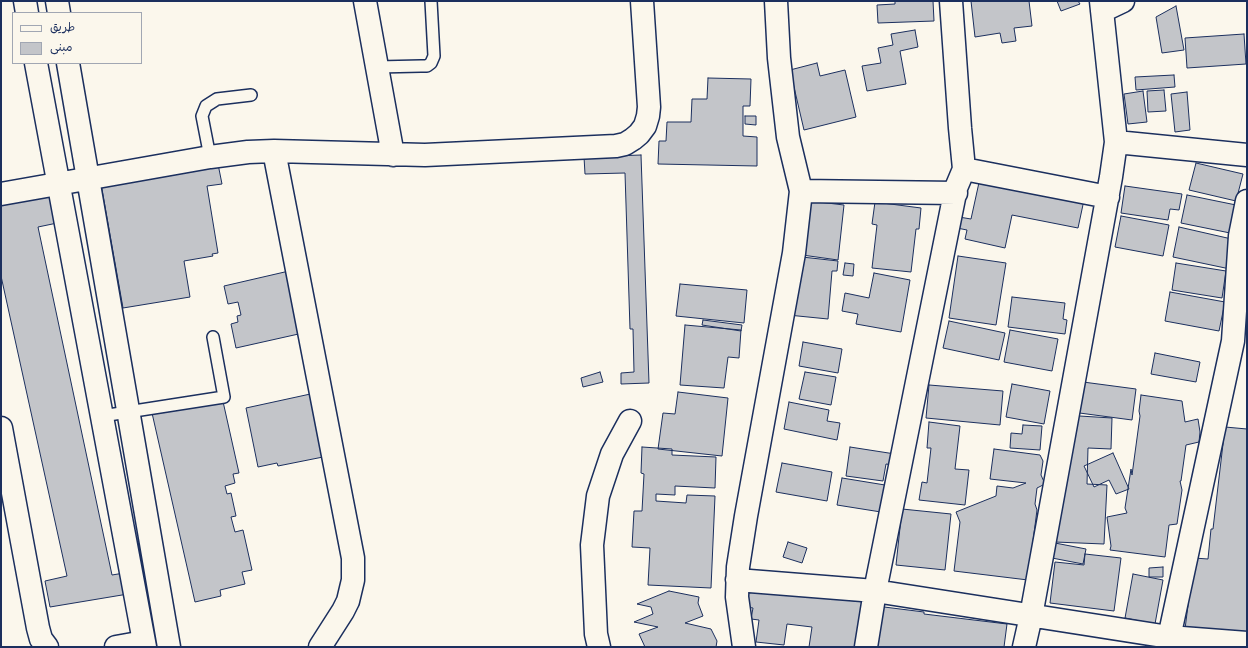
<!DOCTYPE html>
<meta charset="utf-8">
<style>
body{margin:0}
#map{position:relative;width:1248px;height:648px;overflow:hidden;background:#fbf7ec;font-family:"Shantell Sans","Playpen Sans Arabic",sans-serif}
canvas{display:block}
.frame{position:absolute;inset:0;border:2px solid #1b2f5e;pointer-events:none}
.legend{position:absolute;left:12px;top:12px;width:130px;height:52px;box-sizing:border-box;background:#fbf7ec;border:1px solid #a1a7b3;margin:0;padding:5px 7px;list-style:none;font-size:12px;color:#1b2f5e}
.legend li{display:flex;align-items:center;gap:8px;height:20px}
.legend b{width:20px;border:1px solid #a1a7b3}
</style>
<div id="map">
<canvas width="1248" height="648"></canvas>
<div class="frame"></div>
<ul class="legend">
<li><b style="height:5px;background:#fbf7ec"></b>طريق</li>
<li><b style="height:11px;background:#c3c5c9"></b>مبنى</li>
</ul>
</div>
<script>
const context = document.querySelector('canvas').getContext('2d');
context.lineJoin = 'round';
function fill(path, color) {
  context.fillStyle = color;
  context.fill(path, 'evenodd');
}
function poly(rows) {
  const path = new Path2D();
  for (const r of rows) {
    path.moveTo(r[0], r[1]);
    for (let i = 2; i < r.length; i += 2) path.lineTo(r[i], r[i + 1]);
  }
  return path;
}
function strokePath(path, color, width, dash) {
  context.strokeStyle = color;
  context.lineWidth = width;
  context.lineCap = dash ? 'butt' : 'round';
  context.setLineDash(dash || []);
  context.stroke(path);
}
const building = poly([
 [895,1,933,1,934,21,878,23,877,5,895,4,895,1],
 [971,1,1029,1,1032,26,1014,28,1016,41,1002,43,1000,33,975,37,971,1],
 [1057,1,1078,1,1080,4,1061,11,1057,1],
 [1176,6,1184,50,1162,53,1156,17,1176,6],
 [915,30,918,47,900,51,906,84,867,91,862,66,881,63,878,48,893,45,891,34,915,30],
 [1244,34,1246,64,1187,68,1185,38,1244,34],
 [817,63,820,76,845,70,856,117,804,130,790,70,817,63],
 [1174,75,1175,87,1136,90,1135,77,1174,75],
 [708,78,751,79,750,106,743,106,743,136,757,137,757,166,658,164,659,141,666,141,667,122,691,122,692,99,707,99,708,78],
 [1164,90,1166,111,1148,112,1147,91,1164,90],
 [1143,91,1147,122,1128,124,1124,94,1143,91],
 [1187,92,1190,130,1175,132,1171,94,1187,92],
 [745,116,756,116,756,125,745,124,745,116],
 [641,155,649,383,621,384,621,373,634,372,633,329,630,329,625,173,585,174,584,157,641,155],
 [1196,163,1243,174,1236,201,1189,190,1196,163],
 [218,164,222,184,207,186,218,253,212,254,213,256,184,261,190,297,123,308,101,184,218,164],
 [980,178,1084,200,1078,228,1012,215,1005,248,965,239,967,230,957,228,959,217,971,219,980,178],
 [1125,186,1182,194,1179,210,1170,209,1168,220,1121,213,1125,186],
 [56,193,62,222,38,227,112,575,124,573,128,594,50,607,45,581,67,576,1,276,1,203,56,193],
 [1187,195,1241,206,1235,234,1181,223,1187,195],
 [802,200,844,205,838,260,795,254,802,200],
 [875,202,921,208,919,229,916,229,911,272,872,268,877,225,872,224,875,202],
 [1121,216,1169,225,1163,256,1115,247,1121,216],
 [1179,227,1236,240,1230,269,1173,257,1179,227],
 [793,256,838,261,837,271,832,271,828,319,788,315,793,256],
 [958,256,1006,263,996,325,949,318,958,256],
 [845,263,854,264,853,276,843,275,845,263],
 [1176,263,1226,271,1222,298,1172,290,1176,263],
 [289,271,303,333,236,348,231,324,238,322,237,316,241,315,238,302,228,304,224,286,289,271],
 [874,273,910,280,901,332,856,324,858,314,842,311,845,293,869,298,874,273],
 [680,284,747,290,744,323,676,316,680,284],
 [1170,292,1225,302,1219,331,1165,321,1170,292],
 [1012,297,1065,303,1063,319,1067,320,1065,334,1008,327,1012,297],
 [703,320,742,325,741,331,702,325,703,320],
 [949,321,1005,333,999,360,943,348,949,321],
 [685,325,741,330,739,358,728,357,724,388,680,385,685,325],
 [1010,330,1058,339,1052,371,1004,362,1010,330],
 [803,342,842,349,838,373,799,366,803,342],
 [1155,353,1200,362,1196,382,1151,374,1155,353],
 [600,372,603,382,583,387,581,378,600,372],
 [805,372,836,377,831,405,799,399,805,372],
 [1083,382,1136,389,1132,420,1072,412,1083,382],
 [1012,384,1050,391,1044,424,1006,417,1012,384],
 [929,385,1003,391,1000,425,926,418,929,385],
 [678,392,728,398,722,456,658,449,663,413,675,414,678,392],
 [315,393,328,456,278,466,277,463,258,467,246,408,315,393],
 [1141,395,1182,401,1185,422,1198,419,1200,432,1199,442,1186,445,1181,481,1180,481,1182,490,1177,524,1169,525,1165,557,1110,550,1111,546,1107,517,1127,513,1125,508,1131,469,1132,475,1140,416,1139,411,1141,395],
 [222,397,239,473,233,474,235,483,225,486,227,494,231,493,236,516,231,517,235,532,243,530,252,570,242,572,245,584,220,590,221,596,195,602,152,413,222,397],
 [789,402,829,410,827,421,840,423,837,440,784,429,789,402],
 [1063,415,1112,418,1111,449,1088,448,1087,484,1107,485,1104,544,1055,542,1063,415],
 [929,422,960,426,955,469,969,470,965,505,919,500,922,482,927,483,931,448,927,448,929,422],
 [1023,425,1042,426,1040,450,1010,448,1011,433,1022,434,1023,425],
 [1225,427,1247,429,1247,636,1185,629,1194,558,1208,559,1211,529,1213,529,1225,427],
 [642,447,672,449,672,455,716,457,715,488,675,486,675,495,656,494,656,501,686,503,687,495,715,496,711,588,648,585,650,548,632,547,634,511,642,511,644,474,641,473,642,447],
 [850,447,895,454,893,465,886,464,883,481,846,476,850,447],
 [994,449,1040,455,1043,461,1041,475,1045,484,1037,488,1035,504,1037,510,1028,580,954,571,960,522,956,512,996,496,997,486,1013,488,1026,483,990,479,994,449],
 [1113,453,1129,489,1116,494,1109,480,1094,487,1084,466,1113,453],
 [782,463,832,472,827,501,776,492,782,463],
 [842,478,885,485,881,512,837,505,842,478],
 [902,509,951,514,945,570,896,565,902,509],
 [788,542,807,548,802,563,783,557,788,542],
 [1055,543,1086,549,1083,564,1052,558,1055,543],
 [1085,554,1121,558,1114,611,1050,603,1055,562,1084,565,1085,554],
 [1163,567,1163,577,1149,577,1149,568,1163,567],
 [1133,574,1163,580,1155,624,1125,618,1133,574],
 [749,589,864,602,859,647,809,647,812,627,787,624,784,645,756,642,759,620,751,619,753,608,746,607,749,589],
 [669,591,699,597,698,603,703,616,685,623,711,629,717,641,716,647,645,647,639,634,658,627,634,622,653,614,651,607,637,604,669,591],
 [876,606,924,612,924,614,1007,624,1004,647,871,647,876,606]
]);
const service = poly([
 [377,67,421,66,427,66,431,63,434,56,431,1],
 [210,157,202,116,206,106,217,99,251,95],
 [102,416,224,397,213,337]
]);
const minor = poly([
 [25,1,27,13],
 [57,1,59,13],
 [365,1,393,155],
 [1102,11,1123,1],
 [36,63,145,647],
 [68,63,169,647],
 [1116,142,1247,155],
 [274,151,353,558,353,580,348,601,343,611,320,647],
 [964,169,1108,197],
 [801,191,956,193],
 [1,194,210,157,248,152,274,151,425,155,616,146,625,144,633,139,639,134,645,126,648,116,649,107,642,1],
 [1,428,38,628,41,639,47,647],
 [737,580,875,591,1169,637,1247,643],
 [116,647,144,642],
 [599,647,596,634,592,545,598,496,612,454,630,421],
 [744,647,737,597,738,567,746,516,794,253,801,191,788,137,779,58,776,1],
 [866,647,875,591,956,188,964,169,960,128,951,1],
 [1024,647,1031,616,1111,177,1116,142,1101,1],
 [1167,647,1233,341,1240,236,1247,201]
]);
fill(building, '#c3c5c9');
strokePath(building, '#1b2f5e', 1);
strokePath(service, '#1b2f5e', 14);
strokePath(minor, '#1b2f5e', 25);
strokePath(service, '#fbf7ec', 11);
strokePath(minor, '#fbf7ec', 22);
</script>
